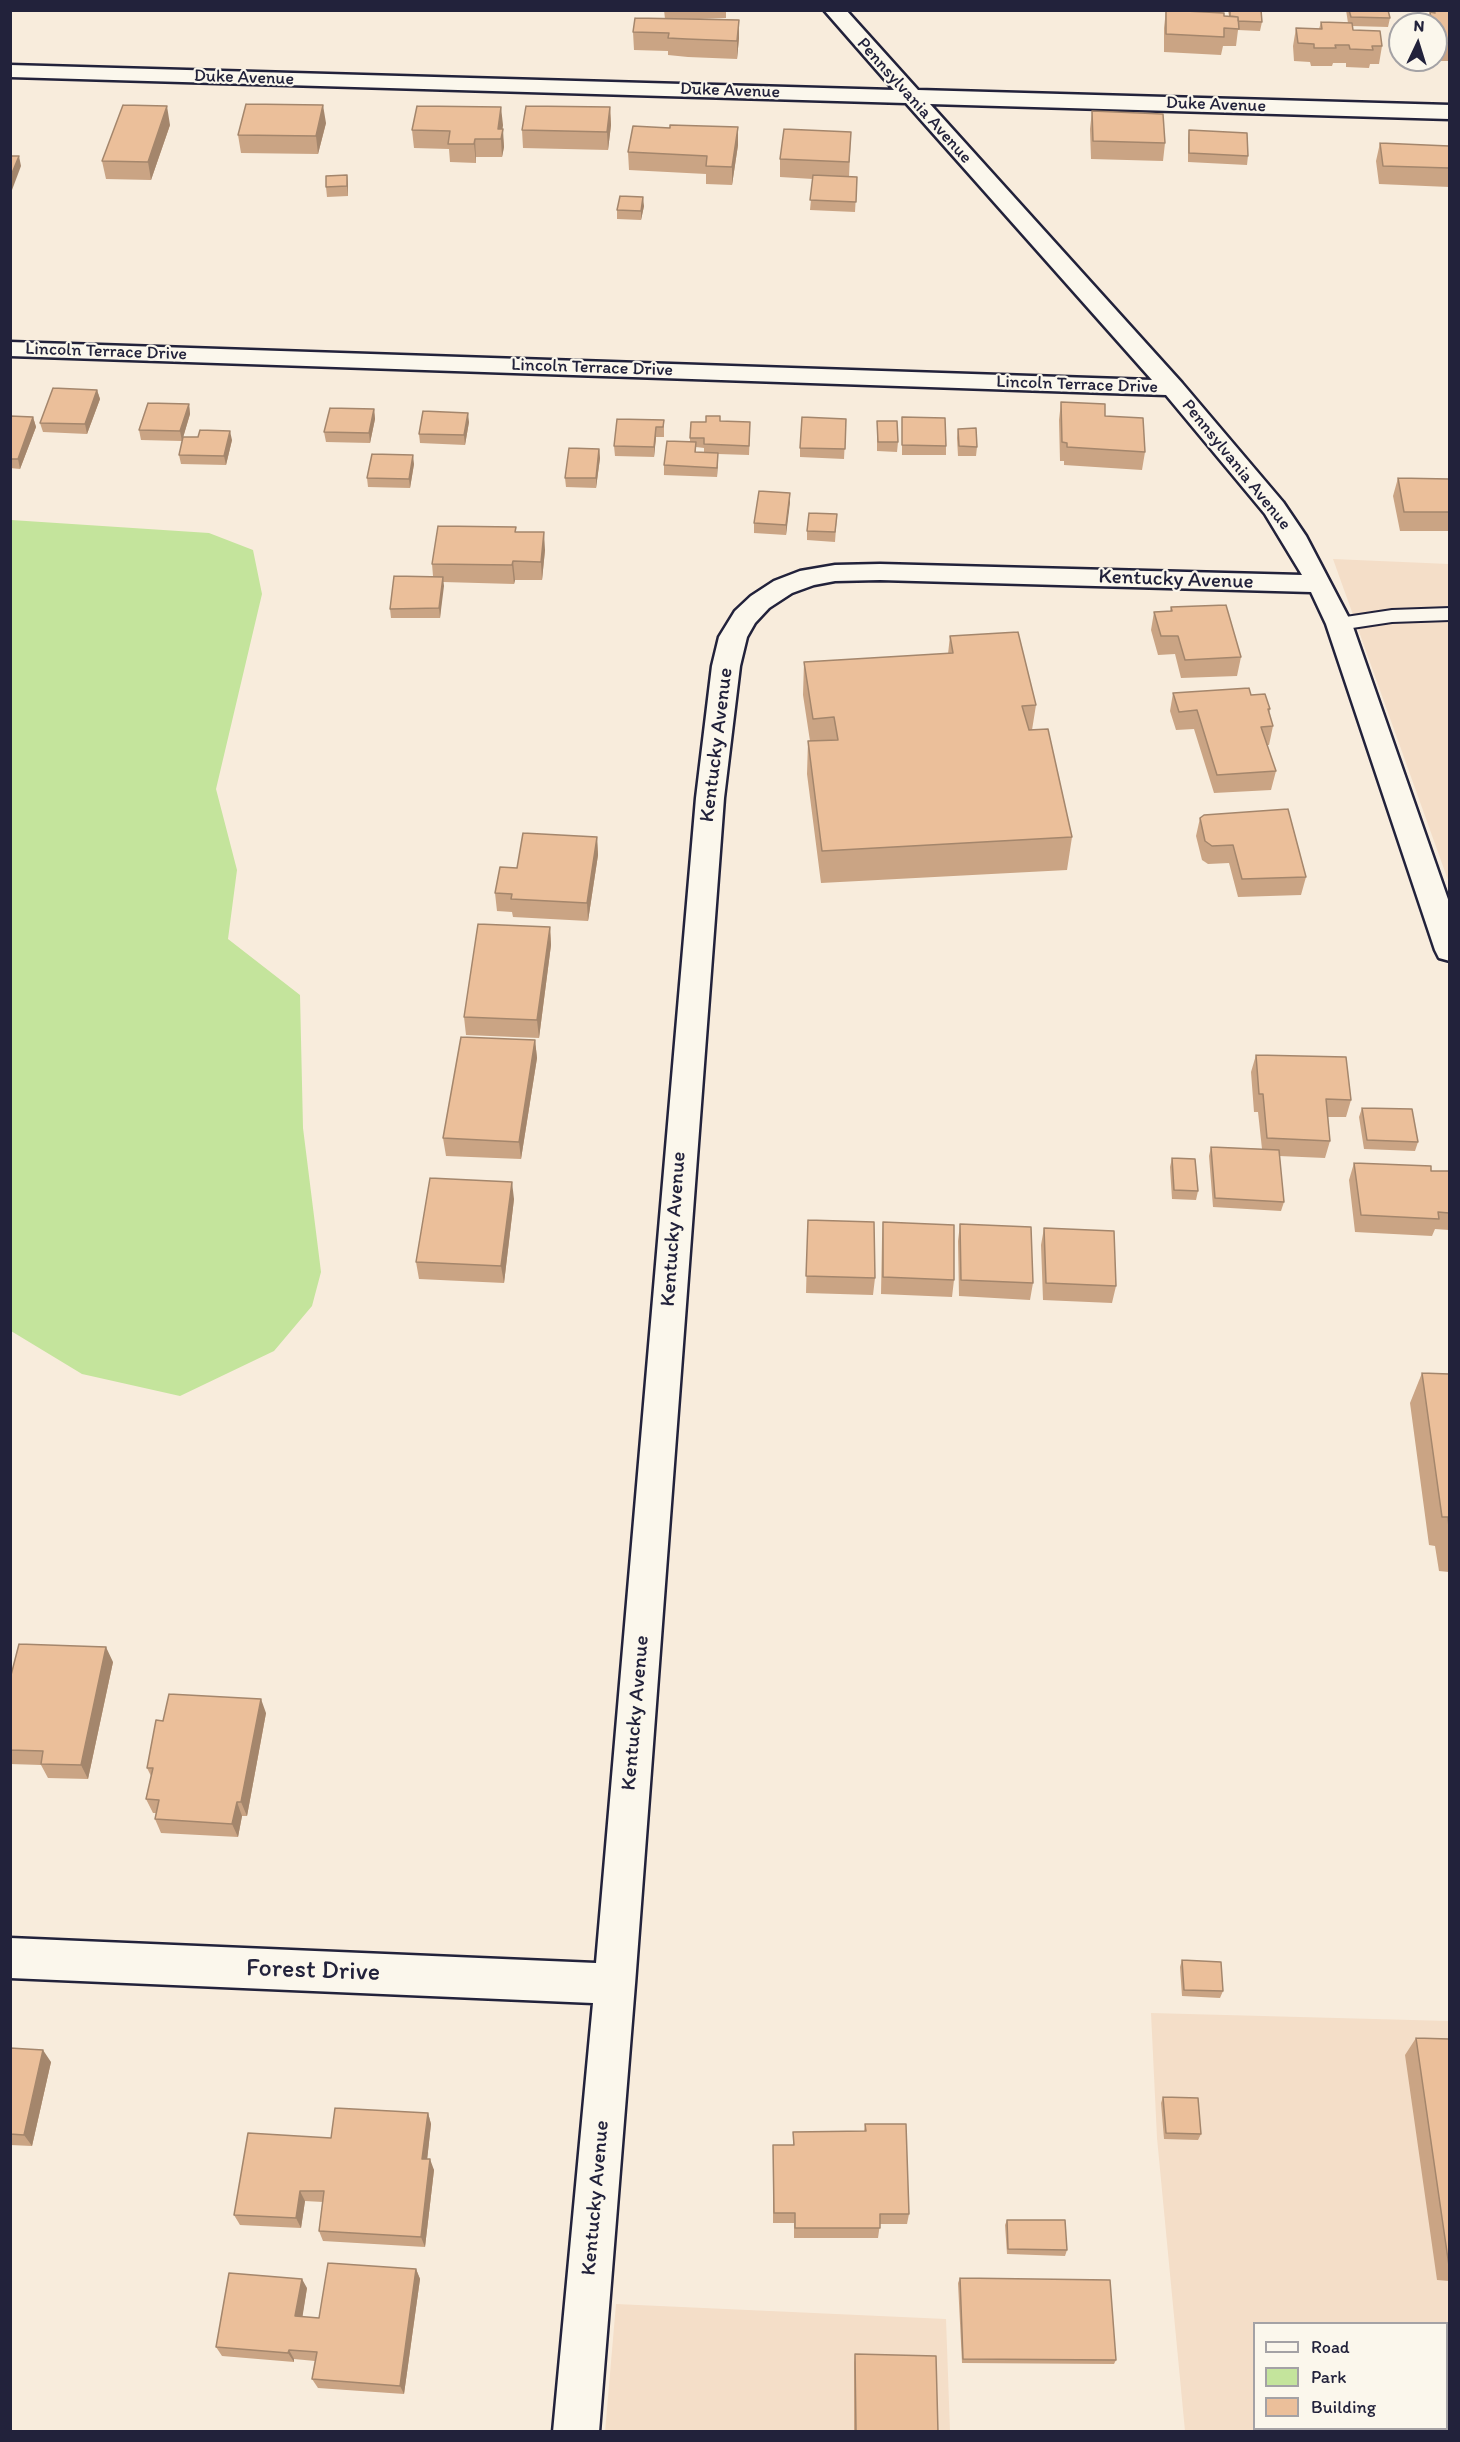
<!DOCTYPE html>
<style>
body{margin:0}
#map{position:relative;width:1460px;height:2442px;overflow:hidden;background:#f8ecdc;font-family:Itim,sans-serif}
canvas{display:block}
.frame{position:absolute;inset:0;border:12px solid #22223b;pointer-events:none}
.legend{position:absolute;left:1253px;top:2322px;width:195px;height:108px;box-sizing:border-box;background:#fbf7ec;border:2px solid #a4a2a5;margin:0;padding:8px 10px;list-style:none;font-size:18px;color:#22223b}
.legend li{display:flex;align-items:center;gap:12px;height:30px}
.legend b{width:30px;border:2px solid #a4a2a5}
.north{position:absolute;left:1388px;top:12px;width:60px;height:60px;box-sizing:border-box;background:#fbf7ec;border:2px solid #a4a2a5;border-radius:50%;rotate:4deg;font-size:16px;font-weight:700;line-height:24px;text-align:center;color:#22223b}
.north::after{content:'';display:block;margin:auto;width:21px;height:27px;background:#22223b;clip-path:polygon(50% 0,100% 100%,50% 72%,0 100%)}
</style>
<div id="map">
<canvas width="1460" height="2442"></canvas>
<div class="frame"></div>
<ul class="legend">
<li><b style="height:8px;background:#fbf7ec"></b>Road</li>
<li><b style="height:16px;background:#c4e49c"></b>Park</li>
<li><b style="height:16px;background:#ebbf9a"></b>Building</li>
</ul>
<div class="north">N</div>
</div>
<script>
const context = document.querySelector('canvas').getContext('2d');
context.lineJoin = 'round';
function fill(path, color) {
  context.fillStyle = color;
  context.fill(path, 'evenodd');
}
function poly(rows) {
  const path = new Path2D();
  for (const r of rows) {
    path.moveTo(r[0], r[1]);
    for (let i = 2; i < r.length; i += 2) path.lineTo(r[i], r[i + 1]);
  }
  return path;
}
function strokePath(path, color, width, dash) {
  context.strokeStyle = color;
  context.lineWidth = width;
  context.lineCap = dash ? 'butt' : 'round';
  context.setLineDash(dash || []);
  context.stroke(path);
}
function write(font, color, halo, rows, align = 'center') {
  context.font = font + ' Itim,sans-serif';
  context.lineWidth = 4.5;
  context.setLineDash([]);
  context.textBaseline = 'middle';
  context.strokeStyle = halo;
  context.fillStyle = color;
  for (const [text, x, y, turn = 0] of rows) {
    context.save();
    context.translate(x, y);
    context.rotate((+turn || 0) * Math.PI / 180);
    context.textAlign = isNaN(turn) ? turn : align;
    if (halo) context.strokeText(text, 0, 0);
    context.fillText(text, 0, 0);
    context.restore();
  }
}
const built = poly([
 [1333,559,1449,564,1449,883],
 [1151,2013,1449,2021,1449,2431,1185,2431,1157,2138],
 [1254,2324,1446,2324,1446,2428,1254,2428],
 [616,2304,946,2319,950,2431,605,2432]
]);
const green = poly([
 [11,520,209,533,253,550,262,594,216,789,237,870,228,939,300,995,303,1128,321,1272,312,1306,274,1351,180,1396,82,1374,11,1331]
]);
const lane = poly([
 [1450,608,1450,620,1392,622,1339,630,1332,629,1329,624,1332,619,1339,618,1392,610,1450,608]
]);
const street = poly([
 [824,10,846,10,918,90,1450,105,1450,119,930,104,1182,383,1283,502,1306,536,1352,624,1450,905,1450,961,1439,958,1435,950,1326,624,1311,592,880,580,835,581,814,585,792,593,769,608,755,623,747,637,740,666,724,798,635,1984,599,2432,553,2432,593,2003,10,1978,10,1938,596,1963,696,798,712,666,719,637,735,611,751,596,774,581,800,571,835,565,880,564,1302,575,1265,514,1166,395,10,356,10,342,1152,380,906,103,10,77,10,65,894,90,824,10]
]);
const wall = poly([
 [664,10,726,10,726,18,699,19,739,20,739,38,737,59,688,57,668,55,668,51,634,50,633,32,665,19],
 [1166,10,1229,16,1228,10,1261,10,1262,22,1260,31,1238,30,1236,46,1223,46,1221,55,1164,52,1164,28],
 [1346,10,1388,10,1390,18,1388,27,1352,26,1353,30,1382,46,1379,64,1370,64,1369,68,1346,67,1346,63,1333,63,1332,66,1311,66,1310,62,1294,61,1293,46,1296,28,1319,29,1321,22,1348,23],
 [1431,10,1449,10,1449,61,1438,61,1437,52,1436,52,1436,24,1427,24,1430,12,1431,13],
 [610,107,611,125,608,150,523,148,522,130],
 [1092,111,1165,143,1163,161,1091,159,1090,129],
 [326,123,318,154,241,153,238,135],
 [170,125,151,180,106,179,102,161],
 [503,125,502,129,504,147,502,157,476,157,476,163,450,162,449,149,414,148,412,130],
 [738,127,738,145,732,185,706,184,706,174,629,170,628,152,670,128],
 [1189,130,1248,156,1247,165,1188,162,1188,139],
 [851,132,849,177,857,177,855,212,810,210,813,179,780,177,780,159],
 [1380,143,1449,146,1449,187,1379,184,1376,161],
 [347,175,348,185,348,196,327,197,326,187],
 [644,206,641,220,617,219,617,210],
 [97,390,100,399,87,434,43,432,40,423],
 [1061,402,1105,416,1145,452,1142,470,1064,465,1064,461,1060,461,1059,420],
 [189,404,190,414,182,441,141,440,139,430],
 [374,409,375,419,370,443,326,442,324,432],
 [10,416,33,417,36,427,20,469,10,468],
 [902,417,946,446,946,455,902,455],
 [846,419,844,459,800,457,800,448],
 [664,420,664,437,656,437,654,457,615,456,614,446],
 [720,421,750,432,749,455,718,454,717,477,664,475,664,465,690,442,690,438],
 [696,447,704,448,704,452,696,452],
 [877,421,898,442,897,452,877,451],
 [469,422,465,445,420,443,419,434],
 [958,429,977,447,976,456,958,456,957,438],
 [198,437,232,440,226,465,181,464,179,455],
 [599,449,600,458,596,488,566,487,565,478],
 [414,464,410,488,368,487,367,478],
 [1398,478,1449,479,1449,531,1400,531,1393,496],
 [790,493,786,535,754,533,754,523],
 [837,514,835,542,807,540,807,531],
 [516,527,516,532,545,550,542,580,515,580,514,584,443,582,440,618,391,618,390,609,433,576,432,564],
 [1171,607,1241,657,1237,676,1181,678,1175,654,1158,655,1151,630,1154,612,1170,611],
 [950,636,1036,705,1032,730,1072,837,1067,870,821,883,807,774,808,741,810,741,803,695,804,662,948,654],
 [1173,693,1251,695,1270,709,1269,713,1273,726,1269,745,1267,745,1276,771,1271,790,1214,793,1194,729,1176,730,1170,711],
 [1200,818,1306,877,1301,895,1238,897,1229,863,1208,864,1202,860,1196,836],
 [597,837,598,855,588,921,513,917,512,912,497,911,495,893,517,868],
 [550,927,551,945,539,1038,466,1035,464,1017],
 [535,1040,537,1058,521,1159,446,1156,443,1138],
 [1256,1055,1351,1100,1346,1117,1328,1117,1330,1141,1325,1158,1279,1156,1284,1202,1281,1211,1213,1207,1209,1156,1211,1147,1262,1149,1258,1112,1254,1112,1251,1072],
 [1362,1108,1418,1142,1415,1151,1364,1149,1359,1117],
 [1172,1158,1198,1191,1196,1200,1172,1199,1170,1167],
 [1354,1163,1431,1171,1449,1171,1449,1230,1435,1229,1432,1236,1355,1232,1349,1180],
 [514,1199,504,1283,419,1279,416,1262],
 [808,1220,875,1278,873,1295,806,1293],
 [883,1222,954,1280,952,1297,881,1294,882,1239],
 [960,1224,1033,1283,1030,1300,959,1296,958,1241],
 [1044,1228,1116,1286,1112,1303,1043,1300,1041,1245],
 [1422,1373,1449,1374,1449,1572,1439,1571,1435,1546,1429,1545,1410,1403],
 [113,1662,88,1779,48,1778,41,1765,10,1764,10,1679],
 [266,1713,247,1816,242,1816,238,1837,161,1833,155,1819,156,1813,153,1813,146,1799,151,1776,147,1768,163,1721],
 [1182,1960,1223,1991,1220,1998,1182,1996,1180,1967],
 [1416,2038,1449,2039,1449,2281,1437,2280,1405,2055],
 [10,2048,51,2062,32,2146,10,2145],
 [1163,2097,1201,2134,1198,2140,1164,2139,1161,2103],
 [428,2113,431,2124,427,2159,434,2170,425,2247,323,2241,319,2231,323,2202,305,2201,301,2228,240,2225,234,2215,331,2138],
 [865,2124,909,2214,907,2224,880,2224,878,2238,794,2238,794,2223,773,2223,773,2145,793,2145,793,2132,864,2131],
 [1007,2220,1067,2250,1065,2256,1007,2254,1005,2225],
 [416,2269,420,2279,404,2394,318,2388,312,2379,315,2361,294,2359,294,2362,222,2356,216,2347,307,2288,302,2317,319,2318],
 [960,2278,1116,2360,1114,2364,962,2363,958,2283],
 [855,2354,938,2432,854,2432,854,2363]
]);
const shadedWall = poly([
 [739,20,739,38,737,59,737,41],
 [323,105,326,123,318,154,316,136],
 [167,106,170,125,151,180,148,162],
 [501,107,503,125,501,139,498,129],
 [610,107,611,125,608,150,607,132],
 [738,127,738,145,732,185,732,167],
 [503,129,504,147,502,157,501,139],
 [475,139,476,157,476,163,474,144],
 [19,156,21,166,12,190,10,178],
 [347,175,348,185,348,196,347,186],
 [643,197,644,206,641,220,641,211],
 [97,390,100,399,87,434,85,424],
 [189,404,190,414,182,441,180,431],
 [374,409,375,419,370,443,369,433],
 [468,413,469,422,465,445,464,435],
 [33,417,36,427,20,469,18,459],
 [656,427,656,437,654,457,654,447],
 [230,431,232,440,226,465,224,456],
 [599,449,600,458,596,488,596,478],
 [718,453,718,462,717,477,717,468],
 [413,455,414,464,410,488,409,479],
 [790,493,790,503,786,535,786,525],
 [544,532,545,550,542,580,541,562],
 [513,561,515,580,514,584,512,565],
 [443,577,444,586,440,618,439,608],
 [597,837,598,855,588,921,587,903],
 [550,927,551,945,539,1038,537,1020],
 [535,1040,537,1058,521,1159,519,1142],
 [512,1182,514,1199,504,1283,501,1266],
 [106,1647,113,1662,88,1779,81,1765],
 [261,1699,266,1713,247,1816,241,1802],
 [237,1802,242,1816,238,1837,232,1824],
 [43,2050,51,2062,32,2146,24,2135],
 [428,2113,431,2124,426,2170,422,2159],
 [430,2159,434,2170,425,2247,421,2237],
 [300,2191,305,2201,301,2228,296,2218],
 [416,2269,420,2279,404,2394,400,2386],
 [302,2279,307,2288,301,2326,295,2316],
 [289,2350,294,2359,294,2362,288,2353]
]);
const building = poly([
 [1166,10,1224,13,1224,16,1238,17,1239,29,1224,28,1224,37,1166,34,1166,10],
 [1230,10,1261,10,1262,22,1238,21,1238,17,1230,16,1230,10],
 [1349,10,1388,10,1390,18,1351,17,1349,10],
 [1434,10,1449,10,1449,43,1443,43,1441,34,1436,34,1436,24,1432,24,1430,12,1435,13,1434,10],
 [635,18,739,20,737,41,687,39,668,38,669,33,633,32,635,18],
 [1321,22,1352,23,1353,30,1380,31,1382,46,1372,46,1373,50,1350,49,1349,45,1335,45,1336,48,1314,48,1314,44,1298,43,1296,28,1322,29,1321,22],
 [246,104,323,105,316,136,238,135,246,104],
 [123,105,167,106,148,162,102,161,123,105],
 [417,106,501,107,498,129,503,129,501,139,475,139,474,144,448,144,450,131,412,130,417,106],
 [526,106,610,107,607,132,522,130,526,106],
 [1092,111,1163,114,1165,143,1093,141,1092,111],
 [670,125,738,127,732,167,706,166,707,156,628,152,633,126,670,128,670,125],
 [784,129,851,132,849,162,780,159,784,129],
 [1189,130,1247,133,1248,156,1189,153,1189,130],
 [1380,143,1449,146,1449,168,1383,166,1380,143],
 [10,156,19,156,10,178,10,156],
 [347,175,347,186,326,187,326,176,347,175],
 [813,175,857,177,856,202,810,200,813,175],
 [620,196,643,197,641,211,617,210,620,196],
 [53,388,97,390,85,424,40,423,53,388],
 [1061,402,1105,404,1105,416,1143,418,1145,452,1067,447,1067,443,1062,442,1061,402],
 [148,403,189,404,180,431,139,430,148,403],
 [330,408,374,409,369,433,324,432,330,408],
 [423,411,468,413,464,435,419,434,423,411],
 [10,416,33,417,18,459,10,459,10,416],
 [706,416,720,416,720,421,750,422,749,446,704,444,704,438,690,438,691,422,706,422,706,416],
 [802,417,846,419,845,449,800,448,802,417],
 [902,417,945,418,946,446,902,445,902,417],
 [617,419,664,420,663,427,656,427,654,447,614,446,617,419],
 [877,421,897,421,898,442,878,442,877,421],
 [976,428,977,447,959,446,958,429,976,428],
 [200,430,230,431,224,456,179,455,183,437,198,437,200,430],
 [667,441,696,442,695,452,718,453,717,468,664,465,667,441],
 [569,448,599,449,596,478,565,478,569,448],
 [372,454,413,455,409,479,367,478,372,454],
 [1398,478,1449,479,1449,512,1404,512,1398,478],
 [759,491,790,493,786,525,754,523,759,491],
 [809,513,837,514,835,532,807,531,809,513],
 [438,526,516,527,515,532,544,532,541,562,513,561,512,565,432,564,438,526],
 [394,576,443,577,439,608,390,609,394,576],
 [1226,605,1241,657,1185,660,1178,636,1161,636,1154,612,1172,611,1171,607,1226,605],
 [1018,632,1036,705,1022,706,1029,730,1048,729,1072,837,822,851,808,741,838,740,834,717,813,719,804,662,953,653,950,636,1018,632],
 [1249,688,1251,695,1265,694,1270,709,1268,709,1273,726,1261,727,1276,771,1217,775,1197,710,1179,712,1173,693,1249,688],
 [1288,809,1306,877,1242,879,1233,845,1212,846,1205,841,1200,818,1204,815,1288,809],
 [523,833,597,837,587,903,511,899,512,894,495,893,500,867,517,868,523,833],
 [478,924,550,927,537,1020,464,1017,478,924],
 [461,1037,535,1040,519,1142,443,1138,461,1037],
 [1256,1055,1346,1057,1351,1100,1326,1099,1330,1141,1267,1138,1263,1094,1259,1094,1256,1055],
 [1362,1108,1412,1109,1418,1142,1367,1140,1362,1108],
 [1211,1147,1279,1150,1284,1202,1215,1198,1211,1147],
 [1172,1158,1195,1159,1198,1191,1174,1190,1172,1158],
 [1354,1163,1431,1166,1431,1171,1449,1171,1449,1213,1438,1212,1439,1219,1361,1215,1354,1163],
 [430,1178,512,1182,501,1266,416,1262,430,1178],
 [808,1220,874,1222,875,1278,806,1276,808,1220],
 [883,1222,954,1225,954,1280,883,1277,883,1222],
 [960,1224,1031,1227,1033,1283,961,1280,960,1224],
 [1044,1228,1114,1231,1116,1286,1046,1283,1044,1228],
 [1422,1373,1449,1374,1449,1527,1448,1517,1442,1517,1422,1373],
 [19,1644,106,1647,81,1765,41,1764,43,1751,10,1750,10,1679,19,1644],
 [169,1694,261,1699,241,1802,237,1802,232,1824,155,1819,159,1800,146,1799,153,1768,147,1768,156,1720,163,1721,169,1694],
 [1182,1960,1221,1962,1223,1991,1184,1990,1182,1960],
 [1416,2038,1449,2039,1449,2266,1416,2038],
 [10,2048,43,2050,24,2135,10,2134,10,2048],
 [1163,2097,1198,2098,1201,2134,1166,2133,1163,2097],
 [335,2108,428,2113,422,2159,430,2159,421,2237,319,2231,324,2191,300,2191,296,2218,234,2215,248,2133,331,2138,335,2108],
 [865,2124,906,2124,909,2214,880,2214,880,2228,795,2228,795,2213,774,2213,773,2145,794,2145,793,2132,866,2131,865,2124],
 [1007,2220,1065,2220,1067,2250,1008,2249,1007,2220],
 [328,2263,416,2269,400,2386,312,2379,317,2352,289,2350,288,2353,216,2347,229,2273,302,2279,295,2316,319,2318,328,2263],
 [960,2278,1110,2280,1116,2360,963,2359,960,2278],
 [855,2354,936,2356,938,2432,856,2432,855,2354]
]);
const farStreetnames = [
 ["Duke Avenue",244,78,2],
 ["Duke Avenue",730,91,2],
 ["Pennsylvania Avenue",914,101,48],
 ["Duke Avenue",1216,105,2],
 ["Lincoln Terrace Drive",106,352,2],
 ["Lincoln Terrace Drive",592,368,2],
 ["Lincoln Terrace Drive",1077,385,2],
 ["Pennsylvania Avenue",1236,465,51]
];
const streetNames = [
 ["Kentucky Avenue",1176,580,2],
 ["Kentucky Avenue",717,745,-83],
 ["Kentucky Avenue",674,1229,-86],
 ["Kentucky Avenue",636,1713,-85],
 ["Kentucky Avenue",596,2198,-85]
];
const nearStreetnames = [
 ["Forest Drive",313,1971,2]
];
fill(built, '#f4dec8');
fill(green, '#c4e49c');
strokePath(lane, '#22223b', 4);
strokePath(street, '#22223b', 5);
fill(lane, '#fbf7ec');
fill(street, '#fbf7ec');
fill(wall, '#caa484');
fill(shadedWall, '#a4866c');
fill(building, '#ebbf9a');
strokePath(building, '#a4866c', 1.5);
write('18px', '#22223b', '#fbf7ec', farStreetnames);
write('21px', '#22223b', '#fbf7ec', streetNames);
write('26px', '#22223b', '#fbf7ec', nearStreetnames);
</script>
